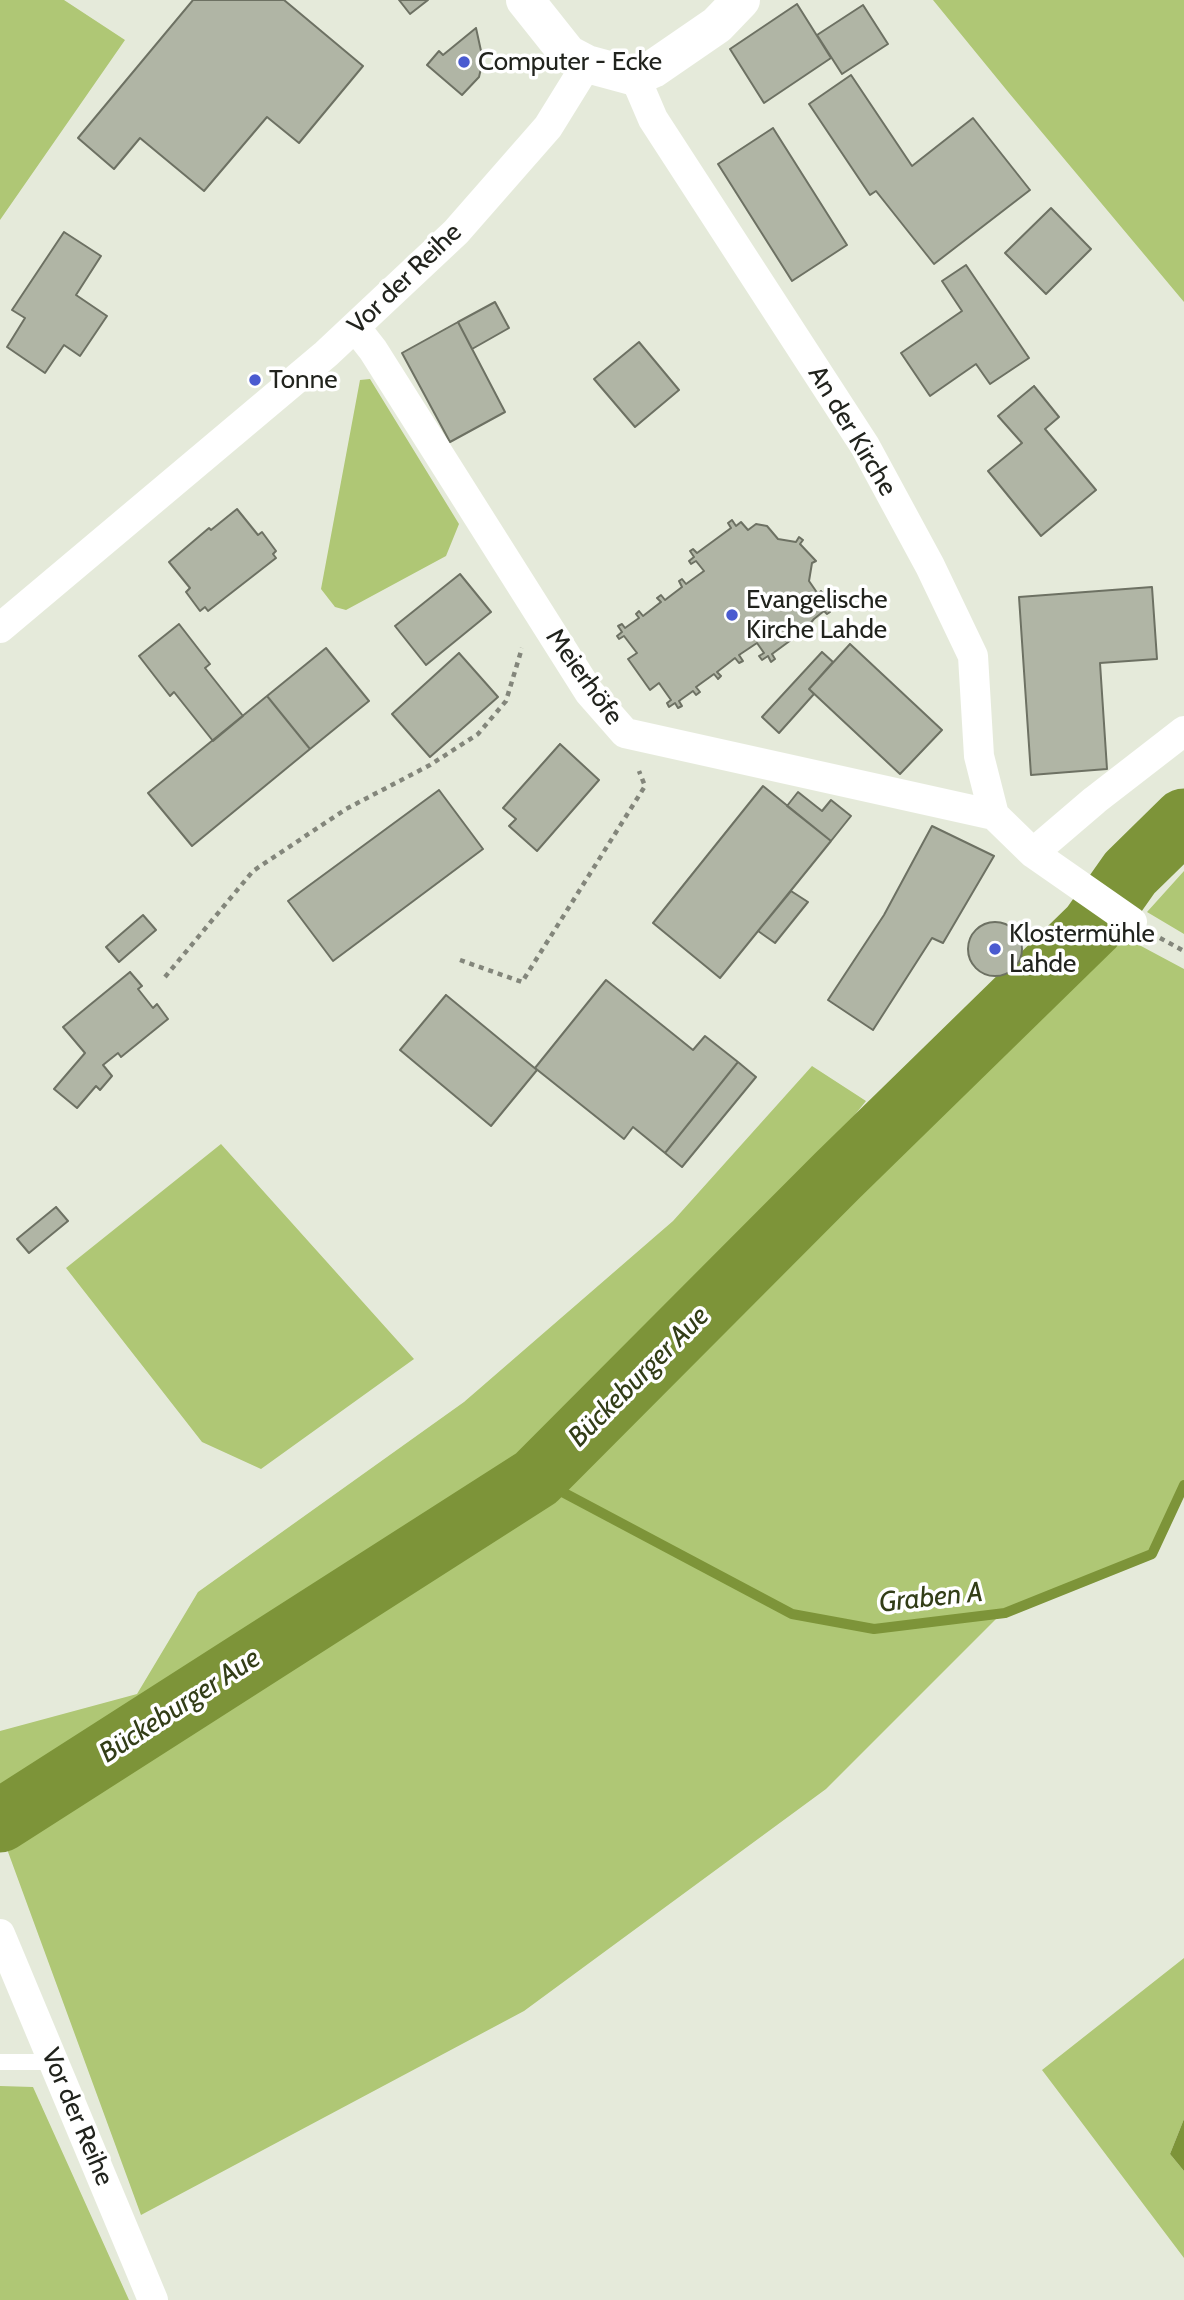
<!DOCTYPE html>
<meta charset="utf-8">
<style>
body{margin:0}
canvas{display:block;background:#e5eada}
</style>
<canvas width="1184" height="2300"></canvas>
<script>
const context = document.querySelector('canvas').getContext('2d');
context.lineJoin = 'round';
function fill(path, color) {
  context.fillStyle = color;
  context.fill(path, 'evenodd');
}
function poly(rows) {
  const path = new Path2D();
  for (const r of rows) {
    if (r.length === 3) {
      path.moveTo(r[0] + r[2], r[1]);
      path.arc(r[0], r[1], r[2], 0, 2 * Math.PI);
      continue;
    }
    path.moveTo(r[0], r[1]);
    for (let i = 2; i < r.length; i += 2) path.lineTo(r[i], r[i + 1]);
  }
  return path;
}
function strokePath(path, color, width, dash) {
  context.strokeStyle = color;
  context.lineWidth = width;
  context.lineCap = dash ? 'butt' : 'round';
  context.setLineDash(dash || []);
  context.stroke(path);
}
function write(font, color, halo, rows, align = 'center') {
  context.font = font + ' Cabin,sans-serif';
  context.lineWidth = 7;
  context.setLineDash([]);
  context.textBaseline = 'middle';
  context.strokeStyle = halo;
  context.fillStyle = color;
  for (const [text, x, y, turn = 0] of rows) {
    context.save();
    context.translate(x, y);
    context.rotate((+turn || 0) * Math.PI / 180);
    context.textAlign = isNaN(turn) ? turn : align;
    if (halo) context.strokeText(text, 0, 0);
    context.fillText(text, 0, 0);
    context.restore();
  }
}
const green = poly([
 [0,0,64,0,125,40,0,220],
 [933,0,1184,0,1184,302,1009,93],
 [370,379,459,524,446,556,346,610,335,607,321,589,360,380],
 [1184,871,1184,934,1147,912],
 [1113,931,1184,969,1184,1490,1152,1554,1008,1607,826,1789,524,2011,141,2215,0,1830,0,1731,137,1694,198,1592,464,1402,673,1221,812,1066,866,1101,807,1174,531,1473,41,1798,553,1474,884,1143,1073,978],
 [221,1144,414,1359,261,1469,202,1442,66,1268],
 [1184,1958,1184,2119,1170,2154,1184,2171,1184,2258,1042,2070],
 [0,2086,33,2087,129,2300,0,2300]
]);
const water = poly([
 [1184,2119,1184,2171,1170,2154]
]);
const stream = poly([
 [536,1478,792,1614,874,1629,1005,1613,1152,1554,1184,1485]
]);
const river = poly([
 [0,1821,536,1478,837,1176,1092,927,1130,873,1184,820]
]);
const building = poly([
 [193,0,284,0,363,66,299,143,267,117,204,191,140,138,114,169,78,138,193,0],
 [399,0,428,0,410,14,399,0],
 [797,4,831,58,764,103,730,49,797,4],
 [863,5,888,44,842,74,817,35,863,5],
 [476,28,483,60,479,77,462,95,427,65,439,51,443,55,476,28],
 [851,75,912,166,973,118,1030,190,934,264,876,191,870,195,809,104,851,75],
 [773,128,847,245,792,281,718,164,773,128],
 [1051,208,1091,249,1046,294,1005,253,1051,208],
 [64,232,101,256,76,295,107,316,80,356,64,345,45,373,7,347,25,318,12,310,64,232],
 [966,265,1029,358,990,384,976,364,930,396,901,353,962,311,942,281,966,265],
 [495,302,509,328,472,349,458,322,495,302],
 [458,322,505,412,450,442,402,353,458,322],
 [639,342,679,390,635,427,594,379,639,342],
 [1034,386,1059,417,1045,429,1096,490,1041,536,988,471,1022,443,998,416,1034,386],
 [237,509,258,535,262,532,276,551,273,554,276,558,208,611,205,607,200,611,186,592,190,588,169,562,209,528,211,530,237,509],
 [732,520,736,526,741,522,748,530,756,524,767,526,778,539,796,542,799,537,803,540,800,544,816,561,812,563,809,581,818,594,821,591,823,594,820,597,826,605,829,602,830,612,827,614,824,611,814,619,809,625,813,630,810,633,806,629,772,654,775,659,771,662,768,656,762,660,759,656,764,653,757,643,739,655,743,661,739,663,735,658,717,672,721,676,718,679,714,674,696,687,700,692,696,695,693,691,679,701,682,706,678,708,675,703,669,707,667,703,671,700,659,683,650,690,628,659,637,653,624,636,619,639,617,636,622,632,618,626,622,624,625,628,639,618,636,614,639,611,643,616,661,602,657,598,661,595,665,600,682,587,679,581,682,579,686,584,704,571,696,561,691,564,689,561,694,557,690,551,693,549,697,553,731,528,728,523,732,520],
 [460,574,491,612,426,665,395,626,460,574],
 [1152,587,1157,659,1100,663,1107,769,1031,775,1019,597,1152,587],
 [179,624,210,664,205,668,243,716,213,741,174,692,170,696,139,656,179,624],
 [850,644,942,730,900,774,809,689,850,644],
 [326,648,369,701,310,749,267,696,326,648],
 [822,652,833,662,809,689,814,694,779,733,762,717,822,652],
 [459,653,498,697,430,757,392,714,459,653],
 [267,696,310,749,192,846,148,793,267,696],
 [560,744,599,780,537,851,509,826,516,819,503,808,560,744],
 [763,786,831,841,720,978,653,923,763,786],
 [439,790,483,849,333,961,288,901,439,790],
 [798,792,822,811,831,800,851,816,831,841,787,806,798,792],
 [932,826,994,856,943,943,932,938,873,1030,828,1000,884,915,932,826],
 [791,891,808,902,775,943,758,931,791,891],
 [143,915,156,930,119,962,106,947,143,915],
 [995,949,27],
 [130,972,142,986,138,989,153,1008,157,1004,168,1019,121,1057,118,1053,103,1065,112,1076,100,1090,96,1086,77,1108,54,1089,85,1053,63,1027,130,972],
 [606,980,693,1050,705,1036,738,1062,665,1153,633,1127,624,1139,535,1068,606,980],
 [446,995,537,1070,491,1126,400,1050,446,995],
 [738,1062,756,1077,682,1167,665,1153,738,1062],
 [56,1207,68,1221,29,1253,17,1239,56,1207]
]);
const path = poly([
 [1160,938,1184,951],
 [460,960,522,982,645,786,639,771],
 [165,977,253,871,346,809,430,765,478,734,506,701,522,648]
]);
const service = poly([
 [0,2062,53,2062]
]);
const minor = poly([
 [635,77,653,119,865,446,930,566,973,656,979,756,994,815],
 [355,327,373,350,589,692,625,733,994,815,1033,853,1132,922],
 [0,628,326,354,456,232,548,127,587,64],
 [1033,853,1095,800,1184,731],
 [0,1934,153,2300]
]);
const tertiary = poly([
 [525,0,568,54,587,64,635,77,653,69,717,25,741,0]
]);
const markers = [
 [464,62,7,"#4a5bd0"],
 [255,380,7,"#4a5bd0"],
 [732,615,7,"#4a5bd0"],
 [995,949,7,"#4a5bd0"]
];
const poiNames = [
 ["Computer - Ecke",478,62],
 ["Tonne",269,380],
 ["Evangelische",746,600],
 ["Kirche Lahde",746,630],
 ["Klostermühle",1009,934],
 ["Lahde",1009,964]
];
const streetNames = [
 ["Vor der Reihe",405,279,-44],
 ["An der Kirche",852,431,59],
 ["Meierhöfe",584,677,54],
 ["Vor der Reihe",77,2117,67]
];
const waterNames = [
 ["Bückeburger Aue",639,1377,-45],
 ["Graben A",931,1598,-6],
 ["Bückeburger Aue",180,1706,-33]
];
fill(green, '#afc775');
fill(water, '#7d9439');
strokePath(stream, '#7d9439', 10);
strokePath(river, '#7d9439', 63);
fill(building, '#b0b5a5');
strokePath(building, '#6d7163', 2);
strokePath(path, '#83867b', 4.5, [5, 5]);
strokePath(service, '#fff', 16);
strokePath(minor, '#fff', 30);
strokePath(tertiary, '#fff', 38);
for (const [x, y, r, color] of markers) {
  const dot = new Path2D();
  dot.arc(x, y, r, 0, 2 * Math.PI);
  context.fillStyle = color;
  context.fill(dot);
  strokePath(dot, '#fff', 2.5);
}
write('26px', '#21231d', '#fff', poiNames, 'left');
write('26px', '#21231d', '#fff', streetNames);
write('italic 28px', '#323d17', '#fff', waterNames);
</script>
